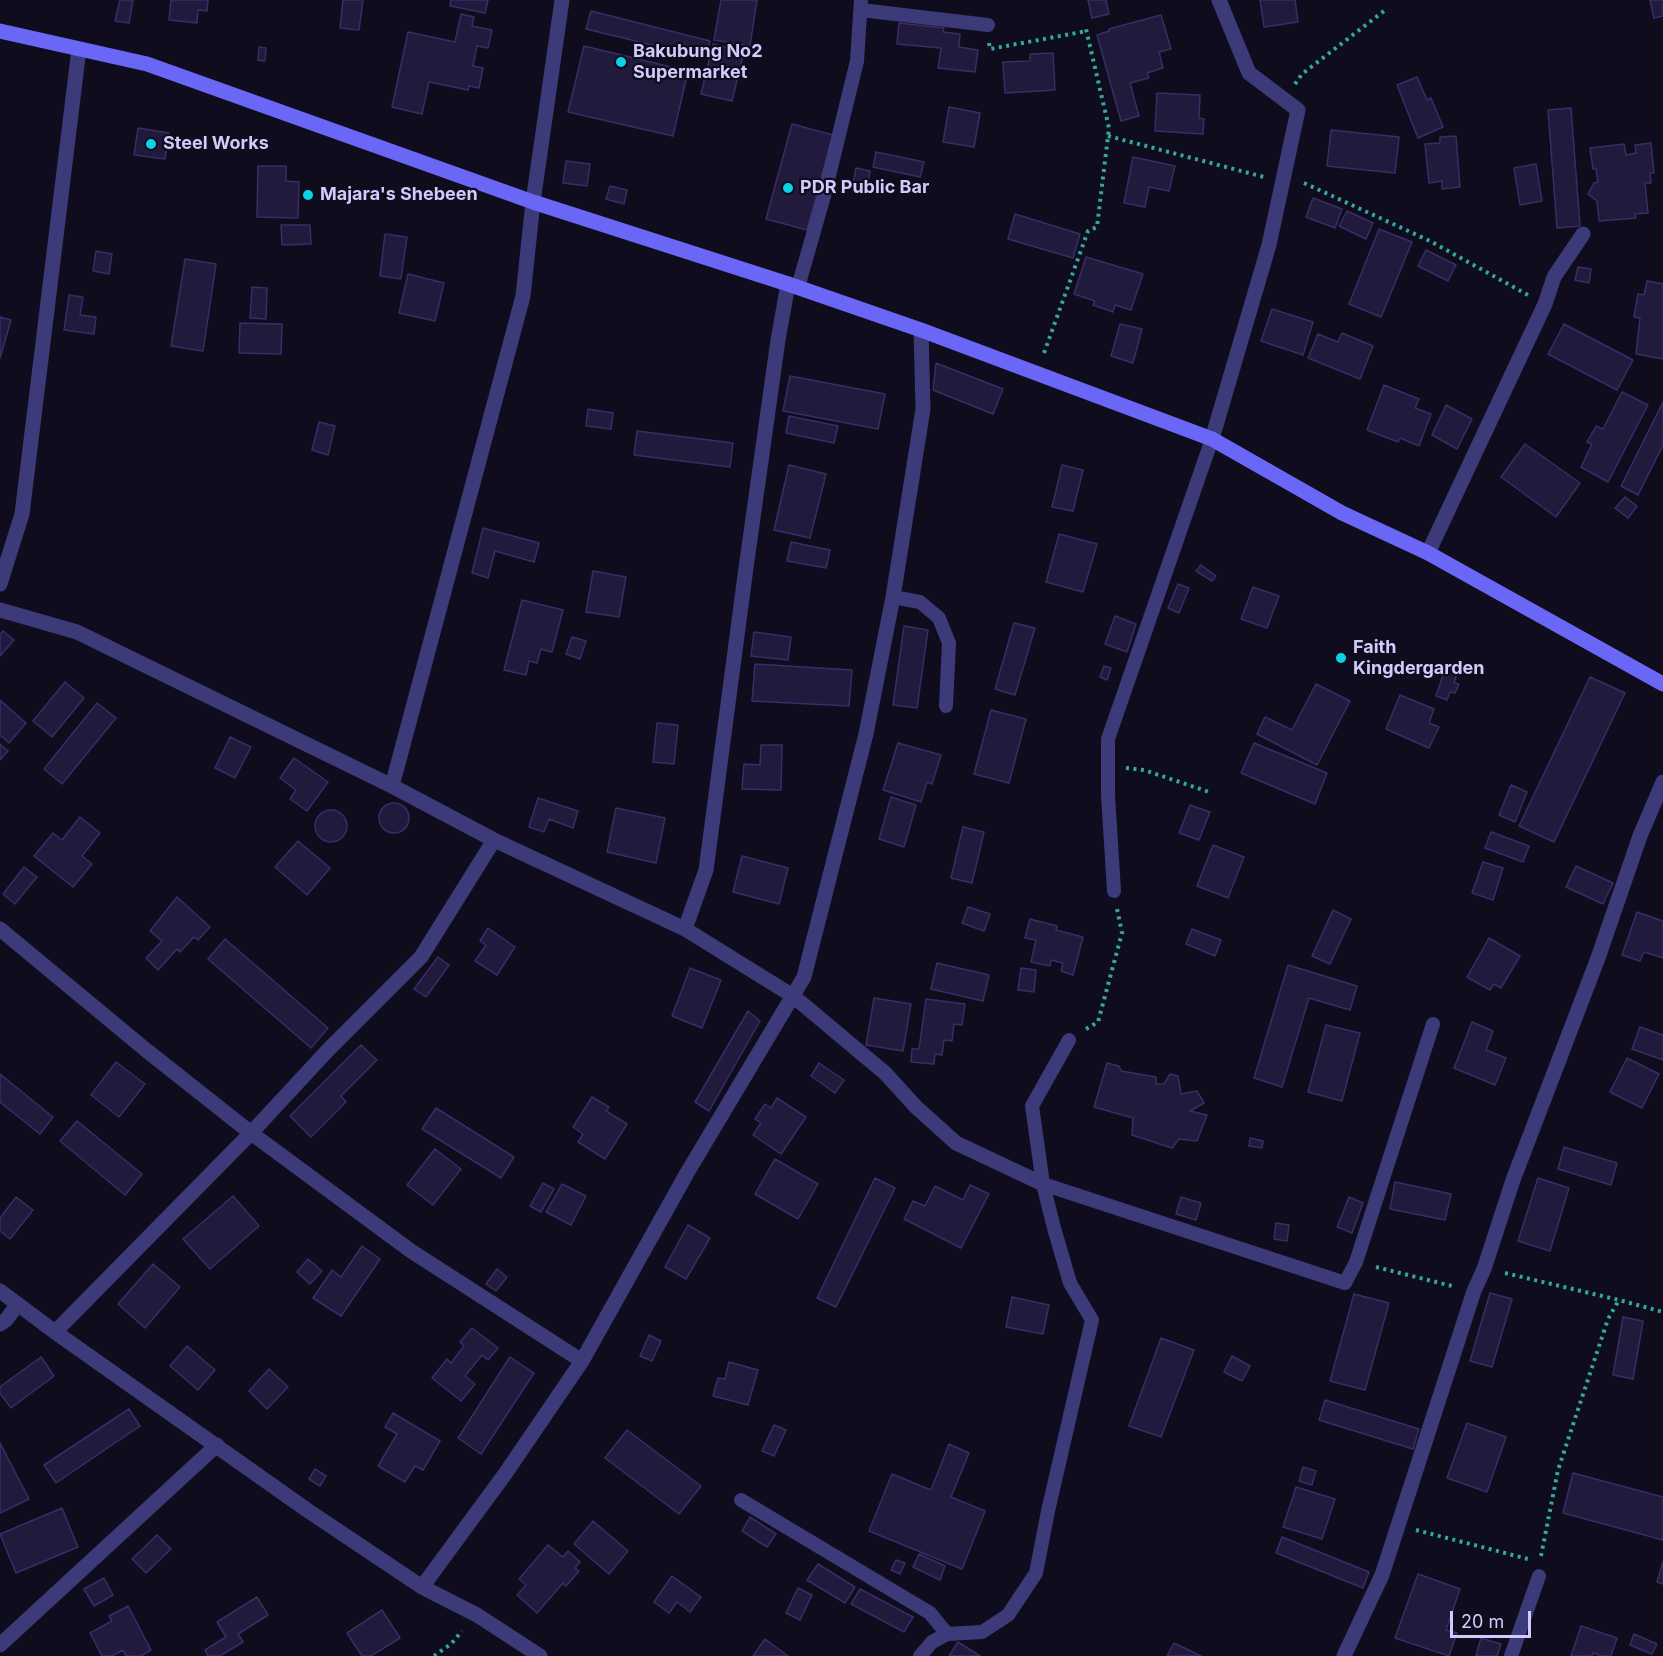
<!DOCTYPE html>
<style>
body{margin:0}
#map{position:relative;width:1663px;height:1656px;overflow:hidden;background:#0f0d1d;font-family:Inter,sans-serif}
canvas{display:block}
.scale{position:absolute;left:1450px;top:1611px;width:81px;height:27px;box-sizing:border-box;border:3px solid #d0cbfc;border-top:0;padding-left:8px;font-size:18px;line-height:21px;white-space:nowrap;color:#d0cbfc;-webkit-text-stroke:4px #0f0d1d;paint-order:stroke}
</style>
<div id="map">
<canvas width="1663" height="1656"></canvas>
<div class="scale">20 m</div>
</div>
<script>
const context = document.querySelector('canvas').getContext('2d');
context.lineJoin = 'round';
function fill(path, color) {
  context.fillStyle = color;
  context.fill(path, 'evenodd');
}
function poly(rows) {
  const path = new Path2D();
  for (const r of rows) {
    if (r.length === 3) {
      path.moveTo(r[0] + r[2], r[1]);
      path.arc(r[0], r[1], r[2], 0, 2 * Math.PI);
      continue;
    }
    path.moveTo(r[0], r[1]);
    for (let i = 2; i < r.length; i += 2) path.lineTo(r[i], r[i + 1]);
  }
  return path;
}
function strokePath(path, color, width, dash) {
  context.strokeStyle = color;
  context.lineWidth = width;
  context.lineCap = dash ? 'butt' : 'round';
  context.setLineDash(dash || []);
  context.stroke(path);
}
function write(font, color, halo, rows, align = 'center') {
  context.font = font + ' Inter,sans-serif';
  context.lineWidth = 4.5;
  context.setLineDash([]);
  context.textBaseline = 'middle';
  context.strokeStyle = halo;
  context.fillStyle = color;
  for (const [text, x, y, turn = 0] of rows) {
    context.save();
    context.translate(x, y);
    context.rotate((+turn || 0) * Math.PI / 180);
    context.textAlign = isNaN(turn) ? turn : align;
    if (halo) context.strokeText(text, 0, 0);
    context.fillText(text, 0, 0);
    context.restore();
  }
}
const building = poly([
 [120,0,133,0,129,23,115,21,120,0],
 [171,0,208,0,207,11,198,10,197,23,169,20,171,0],
 [343,0,363,0,359,30,340,28,343,0],
 [451,0,488,0,485,13,450,6,451,0],
 [721,0,757,0,750,46,714,40,721,0],
 [1088,0,1106,0,1109,14,1092,18,1088,0],
 [1260,0,1295,0,1298,22,1264,27,1260,0],
 [1650,0,1663,0,1663,16,1654,18,1650,0],
 [591,11,710,41,706,58,586,29,591,11],
 [461,14,474,17,472,26,492,30,488,48,477,46,473,66,483,68,479,88,469,86,468,90,429,82,422,114,392,107,408,32,455,42,461,14],
 [1161,15,1171,49,1159,52,1163,68,1147,73,1149,78,1130,83,1139,116,1121,121,1097,35,1109,31,1109,29,1161,15],
 [899,23,944,28,943,32,960,34,959,47,978,50,975,72,938,68,941,48,897,44,899,23],
 [713,44,744,52,732,101,701,94,713,44],
 [584,46,688,71,673,136,568,112,584,46],
 [259,47,266,48,265,61,258,60,259,47],
 [1053,53,1055,90,1005,93,1003,62,1030,61,1030,54,1053,53],
 [1417,77,1427,100,1431,98,1443,127,1418,138,1397,85,1417,77],
 [1157,93,1200,95,1199,118,1204,119,1203,134,1155,131,1157,93],
 [949,107,980,113,974,147,943,142,949,107],
 [1571,108,1580,226,1557,228,1548,110,1571,108],
 [792,124,833,135,807,230,766,219,792,124],
 [138,128,169,133,165,159,134,155,138,128],
 [1331,130,1399,137,1395,173,1327,166,1331,130],
 [1456,136,1460,187,1442,189,1442,181,1429,183,1425,144,1440,143,1440,137,1456,136],
 [1651,143,1654,173,1650,173,1651,183,1645,183,1648,213,1635,214,1636,218,1599,221,1597,201,1588,194,1594,183,1598,182,1596,169,1593,169,1590,148,1624,144,1626,155,1636,153,1635,145,1651,143],
 [876,152,924,162,920,177,873,167,876,152],
 [1133,157,1175,166,1169,191,1149,187,1145,207,1124,203,1133,157],
 [566,161,590,164,587,186,563,183,566,161],
 [1536,164,1542,201,1520,205,1514,168,1536,164],
 [258,166,286,166,286,181,299,182,298,218,257,217,258,166],
 [856,168,870,171,867,187,853,185,856,168],
 [610,186,627,190,624,204,606,199,610,186],
 [1313,198,1342,209,1335,228,1306,217,1313,198],
 [1347,211,1373,223,1366,239,1339,226,1347,211],
 [1015,214,1080,234,1073,258,1008,239,1015,214],
 [281,225,310,225,311,244,282,245,281,225],
 [1379,229,1412,242,1381,317,1349,304,1379,229],
 [385,234,407,237,401,279,380,276,385,234],
 [1426,250,1456,265,1448,281,1418,266,1426,250],
 [96,251,112,254,109,274,93,271,96,251],
 [1086,257,1143,274,1131,310,1115,305,1113,312,1093,305,1095,301,1074,294,1086,257],
 [185,259,216,264,203,351,171,346,185,259],
 [1578,267,1591,269,1589,283,1575,280,1578,267],
 [408,274,444,283,435,321,399,313,408,274],
 [1647,281,1663,284,1663,359,1636,354,1640,318,1634,317,1638,294,1644,295,1647,281],
 [252,287,267,288,266,319,250,318,252,287],
 [69,295,83,297,80,315,96,317,94,334,64,330,69,295],
 [1272,309,1313,322,1303,355,1261,341,1272,309],
 [0,317,11,320,0,358,0,317],
 [240,323,282,324,281,354,239,353,240,323],
 [1120,324,1142,329,1133,363,1111,356,1120,324],
 [1564,324,1633,360,1617,390,1548,354,1564,324],
 [1342,333,1373,346,1360,379,1308,358,1318,334,1338,342,1342,333],
 [936,363,1003,389,993,414,933,390,936,363],
 [790,376,885,394,878,429,783,411,790,376],
 [1384,385,1419,399,1415,408,1431,414,1419,446,1400,438,1398,442,1367,430,1384,385],
 [1622,392,1648,405,1608,482,1581,467,1592,444,1587,442,1596,426,1603,429,1622,392],
 [1663,402,1663,445,1638,495,1621,486,1663,402],
 [1446,405,1472,419,1457,449,1432,435,1446,405],
 [588,409,613,413,611,429,586,426,588,409],
 [789,416,838,426,834,443,786,433,789,416],
 [319,422,335,426,328,455,312,450,319,422],
 [637,431,733,443,730,467,634,455,637,431],
 [1525,444,1580,483,1556,517,1501,477,1525,444],
 [789,465,826,474,810,538,774,530,789,465],
 [1062,465,1083,470,1073,511,1052,507,1062,465],
 [1625,497,1637,506,1628,518,1615,508,1625,497],
 [483,528,539,543,534,562,495,551,488,578,472,573,483,528],
 [1059,534,1097,544,1083,592,1046,582,1059,534],
 [791,542,830,550,826,568,787,561,791,542],
 [1201,565,1216,576,1212,581,1196,571,1201,565],
 [593,571,626,577,619,617,586,612,593,571],
 [1178,584,1189,588,1179,613,1168,608,1178,584],
 [1253,587,1279,596,1267,628,1241,619,1253,587],
 [522,600,563,610,552,652,541,649,537,663,529,661,526,675,504,670,522,600],
 [1115,616,1136,624,1127,652,1105,644,1115,616],
 [1014,623,1035,628,1015,695,995,689,1014,623],
 [904,626,928,630,917,708,893,705,904,626],
 [3,631,14,640,0,656,0,634,3,631],
 [754,632,791,637,788,660,751,656,754,632],
 [572,637,586,641,580,659,566,654,572,637],
 [755,664,852,670,849,706,752,701,755,664],
 [1104,666,1111,668,1107,680,1100,677,1104,666],
 [1446,666,1458,670,1454,683,1459,684,1455,693,1450,692,1447,700,1436,696,1446,666],
 [1590,677,1625,693,1554,842,1519,826,1590,677],
 [65,682,84,698,52,737,33,721,65,682],
 [1316,684,1350,701,1317,765,1257,734,1265,717,1292,730,1316,684],
 [1400,695,1434,709,1429,723,1439,727,1429,748,1386,729,1400,695],
 [0,700,26,723,9,743,0,735,0,700],
 [97,703,116,718,62,784,44,769,97,703],
 [991,710,1026,719,1009,783,974,774,991,710],
 [657,723,678,725,674,764,653,762,657,723],
 [230,737,251,747,235,778,215,768,230,737],
 [898,743,941,755,932,784,927,782,921,802,883,790,898,743],
 [1254,743,1327,773,1315,804,1241,773,1254,743],
 [0,744,8,751,0,760,0,744],
 [761,745,782,745,781,790,742,789,744,764,760,765,761,745],
 [294,758,328,782,307,811,290,799,296,790,280,778,294,758],
 [1511,785,1527,792,1515,822,1499,815,1511,785],
 [891,797,916,805,904,847,879,839,891,797],
 [538,798,578,811,573,828,549,819,544,832,529,827,538,798],
 [394,818,15],
 [1190,805,1210,812,1199,840,1179,833,1190,805],
 [616,808,665,818,656,863,607,852,616,808],
 [331,826,16],
 [80,817,100,833,82,856,92,864,73,887,34,856,53,833,62,840,80,817],
 [963,827,984,832,972,883,951,878,963,827],
 [1491,832,1529,846,1523,862,1485,848,1491,832],
 [298,841,330,868,307,895,275,867,298,841],
 [1213,845,1244,857,1228,898,1197,886,1213,845],
 [742,856,788,868,779,904,733,892,742,856],
 [1483,862,1503,868,1493,900,1472,893,1483,862],
 [1576,866,1613,883,1603,904,1566,887,1576,866],
 [24,867,37,877,15,904,3,894,24,867],
 [177,897,210,927,198,940,194,937,180,952,177,949,158,970,146,958,162,941,150,931,177,897],
 [968,907,990,914,984,931,962,923,968,907],
 [1333,910,1351,919,1330,964,1312,956,1333,910],
 [1637,912,1663,921,1663,958,1644,952,1640,961,1622,955,1637,912],
 [1030,919,1057,926,1056,930,1083,937,1073,975,1061,971,1063,963,1051,960,1050,966,1031,962,1036,940,1025,938,1030,919],
 [488,928,515,947,497,975,475,961,486,945,480,941,488,928],
 [1192,929,1221,940,1215,956,1186,944,1192,929],
 [1489,938,1520,956,1501,988,1494,984,1490,990,1467,977,1489,938],
 [225,939,328,1028,311,1048,208,959,225,939],
 [438,957,449,965,426,997,414,989,438,957],
 [937,963,989,975,983,1001,931,989,937,963],
 [1288,965,1357,986,1350,1010,1309,998,1282,1087,1254,1078,1288,965],
 [690,968,721,980,702,1028,672,1016,690,968],
 [1021,968,1036,970,1034,992,1018,990,1021,968],
 [874,998,911,1004,903,1051,866,1045,874,998],
 [926,999,965,1004,962,1025,954,1024,952,1041,944,1040,942,1055,935,1054,934,1064,911,1062,912,1049,919,1049,926,999],
 [748,1011,760,1021,709,1111,695,1102,748,1011],
 [1472,1022,1493,1031,1486,1050,1506,1058,1495,1085,1454,1068,1472,1022],
 [1326,1025,1360,1033,1342,1101,1308,1092,1326,1025],
 [1640,1027,1663,1035,1663,1060,1632,1049,1640,1027],
 [361,1045,377,1060,341,1096,346,1102,311,1137,290,1116,361,1045],
 [1627,1058,1659,1074,1642,1108,1610,1092,1627,1058],
 [116,1062,145,1084,119,1117,91,1095,116,1062],
 [819,1063,844,1080,835,1093,811,1076,819,1063],
 [1107,1063,1119,1066,1121,1071,1156,1077,1156,1084,1164,1084,1170,1074,1178,1076,1181,1094,1197,1091,1204,1103,1190,1111,1207,1115,1197,1141,1179,1139,1172,1148,1132,1135,1133,1118,1094,1107,1107,1063],
 [0,1074,53,1117,40,1134,0,1102,0,1074],
 [592,1097,609,1107,606,1111,627,1124,605,1159,578,1142,583,1134,573,1127,592,1097],
 [777,1098,806,1117,781,1154,753,1135,761,1123,755,1119,765,1104,771,1108,777,1098],
 [436,1108,514,1157,501,1178,422,1129,436,1108],
 [77,1121,142,1174,125,1195,60,1141,77,1121],
 [1250,1138,1263,1141,1262,1148,1249,1146,1250,1138],
 [1564,1147,1617,1163,1611,1185,1558,1169,1564,1147],
 [435,1149,461,1169,433,1205,407,1185,435,1149],
 [775,1159,818,1184,798,1219,755,1194,775,1159],
 [875,1178,895,1188,836,1307,817,1298,875,1178],
 [1538,1178,1569,1188,1550,1251,1518,1241,1538,1178],
 [1395,1182,1451,1194,1445,1220,1390,1209,1395,1182],
 [543,1183,554,1189,541,1212,530,1206,543,1183],
 [562,1184,586,1196,571,1225,546,1212,562,1184],
 [970,1185,989,1194,961,1248,904,1219,913,1201,925,1206,935,1186,963,1200,970,1185],
 [233,1196,259,1226,210,1269,183,1239,233,1196],
 [16,1197,33,1210,10,1239,0,1231,0,1218,16,1197],
 [1181,1197,1201,1203,1196,1220,1176,1214,1181,1197],
 [1349,1197,1363,1203,1352,1233,1337,1227,1349,1197],
 [1276,1223,1289,1225,1287,1241,1274,1239,1276,1223],
 [688,1225,710,1238,686,1279,665,1267,688,1225],
 [362,1246,380,1259,341,1316,313,1298,332,1270,341,1277,362,1246],
 [308,1259,322,1271,310,1284,297,1272,308,1259],
 [153,1264,180,1287,145,1328,118,1304,153,1264],
 [497,1269,507,1277,496,1291,486,1284,497,1269],
 [1490,1293,1512,1299,1492,1367,1470,1361,1490,1293],
 [1354,1294,1389,1303,1365,1390,1330,1381,1354,1294],
 [1012,1297,1049,1305,1043,1334,1006,1327,1012,1297],
 [1623,1317,1643,1321,1633,1379,1613,1375,1623,1317],
 [472,1328,498,1348,488,1360,482,1355,465,1376,475,1384,461,1401,432,1378,447,1359,451,1363,464,1346,460,1342,472,1328],
 [649,1335,661,1341,652,1361,640,1356,649,1335],
 [1161,1338,1194,1350,1161,1437,1129,1426,1161,1338],
 [187,1346,215,1370,198,1390,170,1366,187,1346],
 [1232,1356,1250,1366,1242,1381,1224,1372,1232,1356],
 [41,1357,54,1376,11,1408,0,1393,0,1387,41,1357],
 [510,1357,534,1373,481,1454,458,1438,510,1357],
 [729,1362,758,1370,748,1405,713,1396,718,1378,725,1379,729,1362],
 [269,1369,288,1387,267,1409,249,1391,269,1369],
 [1325,1400,1419,1429,1413,1449,1319,1420,1325,1400],
 [129,1409,140,1426,56,1483,44,1465,129,1409],
 [393,1413,440,1441,423,1470,415,1466,405,1482,378,1466,397,1434,385,1427,393,1413],
 [1467,1423,1506,1437,1487,1492,1447,1478,1467,1423],
 [774,1425,786,1430,774,1456,762,1451,774,1425],
 [627,1430,701,1486,679,1514,605,1458,627,1430],
 [0,1443,29,1499,0,1513,0,1443],
 [949,1444,969,1453,951,1497,985,1511,962,1569,869,1531,892,1474,931,1490,949,1444],
 [1303,1467,1316,1471,1312,1485,1299,1481,1303,1467],
 [315,1469,326,1476,320,1486,309,1479,315,1469],
 [1573,1473,1663,1497,1663,1540,1563,1513,1573,1473],
 [1296,1487,1335,1499,1322,1539,1283,1527,1296,1487],
 [62,1508,78,1547,16,1573,0,1534,62,1508],
 [750,1517,776,1534,767,1547,742,1531,750,1517],
 [593,1521,628,1551,609,1574,574,1544,593,1521],
 [157,1535,171,1549,146,1573,132,1559,157,1535],
 [1282,1537,1369,1572,1363,1588,1276,1553,1282,1537],
 [548,1545,563,1557,568,1551,580,1562,575,1568,579,1571,566,1586,563,1583,537,1613,517,1595,526,1585,519,1579,548,1545],
 [919,1554,945,1566,940,1580,913,1567,919,1554],
 [896,1560,905,1563,900,1574,891,1570,896,1560],
 [1663,1561,1663,1584,1657,1582,1663,1561],
 [818,1564,855,1587,845,1603,807,1580,818,1564],
 [1418,1574,1460,1589,1446,1630,1457,1633,1449,1656,1395,1638,1418,1574],
 [672,1576,701,1597,690,1612,677,1602,669,1613,654,1602,672,1576],
 [104,1578,113,1595,94,1606,84,1589,104,1578],
 [798,1588,812,1595,800,1620,786,1613,798,1588],
 [860,1589,913,1617,904,1632,851,1604,860,1589],
 [257,1597,268,1615,238,1634,243,1642,220,1656,208,1656,205,1650,226,1637,217,1622,257,1597],
 [128,1606,151,1650,141,1656,126,1656,123,1650,112,1656,102,1656,90,1633,112,1621,109,1616,128,1606],
 [382,1610,400,1638,371,1656,362,1656,347,1633,382,1610],
 [1581,1626,1617,1638,1611,1656,1602,1656,1593,1653,1592,1656,1571,1656,1581,1626],
 [1634,1634,1657,1644,1652,1654,1630,1645,1634,1634],
 [1481,1638,1501,1644,1497,1656,1476,1656,1481,1638],
 [765,1639,788,1656,753,1656,765,1639],
 [958,1642,980,1656,949,1656,958,1642],
 [1174,1643,1201,1656,1167,1656,1174,1643]
]);
const path = poly([
 [989,43,990,49,1087,31],
 [1295,84,1302,74,1384,11],
 [1108,136,1264,177],
 [1304,183,1430,241,1528,295],
 [1044,353,1088,231,1097,227,1109,128,1086,29],
 [1126,768,1144,770,1212,793],
 [1086,1029,1098,1022,1122,933,1117,909],
 [1376,1267,1456,1287],
 [1505,1273,1619,1300,1663,1312],
 [1416,1530,1528,1559],
 [1541,1556,1558,1470,1608,1319,1619,1300],
 [434,1656,451,1644,462,1631]
]);
const service = poly([
 [861,10,988,25],
 [798,287,824,196,857,61,861,0],
 [893,597,920,602,939,618,949,643,946,706],
 [1114,891,1108,795,1108,739,1212,439],
 [1043,1184,1345,1283,1356,1262,1433,1024],
 [741,1500,930,1613,947,1634],
 [920,1656,932,1642,947,1634,982,1632,1008,1615,1036,1573,1048,1511,1092,1320,1070,1283,1054,1228,1043,1184,1032,1106,1069,1040],
 [1511,1656,1539,1576]
]);
const minor = poly([
 [1212,439,1269,245,1298,110,1249,73,1219,0],
 [1428,553,1545,304,1554,277,1583,234],
 [0,584,22,514,79,49],
 [0,610,77,632,392,786,494,840,685,929,793,996,885,1073,916,1107,956,1143,1043,1184],
 [392,786,523,296,533,202,562,0],
 [0,929,146,1050,251,1133,411,1251,582,1361],
 [685,929,706,870,746,568,778,340,788,284],
 [0,1291,55,1332,307,1510,422,1587,477,1615,540,1656],
 [0,1324,6,1320,18,1304],
 [55,1332,251,1133,329,1049,421,957,494,840],
 [422,1587,505,1474,582,1361,687,1173,804,977,866,734,893,597,923,409,921,330],
 [0,1645,217,1445],
 [1344,1656,1382,1575,1474,1291,1484,1269,1513,1180,1598,958,1640,836,1663,782]
]);
const secondary = poly([
 [0,31,147,64,533,202,788,284,921,330,1212,439,1342,513,1428,553,1663,684]
]);
const markers = [
 [621,62,6,"#0cd2e7"],
 [151,144,6,"#0cd2e7"],
 [788,188,6,"#0cd2e7"],
 [308,195,6,"#0cd2e7"],
 [1341,658,6,"#0cd2e7"]
];
const poiNames = [
 ["Bakubung No2",633,52],
 ["Supermarket",633,73],
 ["Steel Works",163,144],
 ["PDR Public Bar",800,188],
 ["Majara's Shebeen",320,195],
 ["Faith",1353,648],
 ["Kingdergarden",1353,669]
];
fill(building, '#211a3d');
strokePath(building, '#382d67', 1.5);
strokePath(path, '#33a8a1', 4, [3, 4.5]);
strokePath(service, '#3c3a79', 14);
strokePath(minor, '#3c3a79', 15);
strokePath(secondary, '#6a67f7', 15);
for (const [x, y, r, color] of markers) {
  const dot = new Path2D();
  dot.arc(x, y, r, 0, 2 * Math.PI);
  context.fillStyle = color;
  context.fill(dot);
  strokePath(dot, '#0f0d1d', 2);
}
write('bold 18px', '#d0cbfc', '#0f0d1d', poiNames, 'left');
</script>
